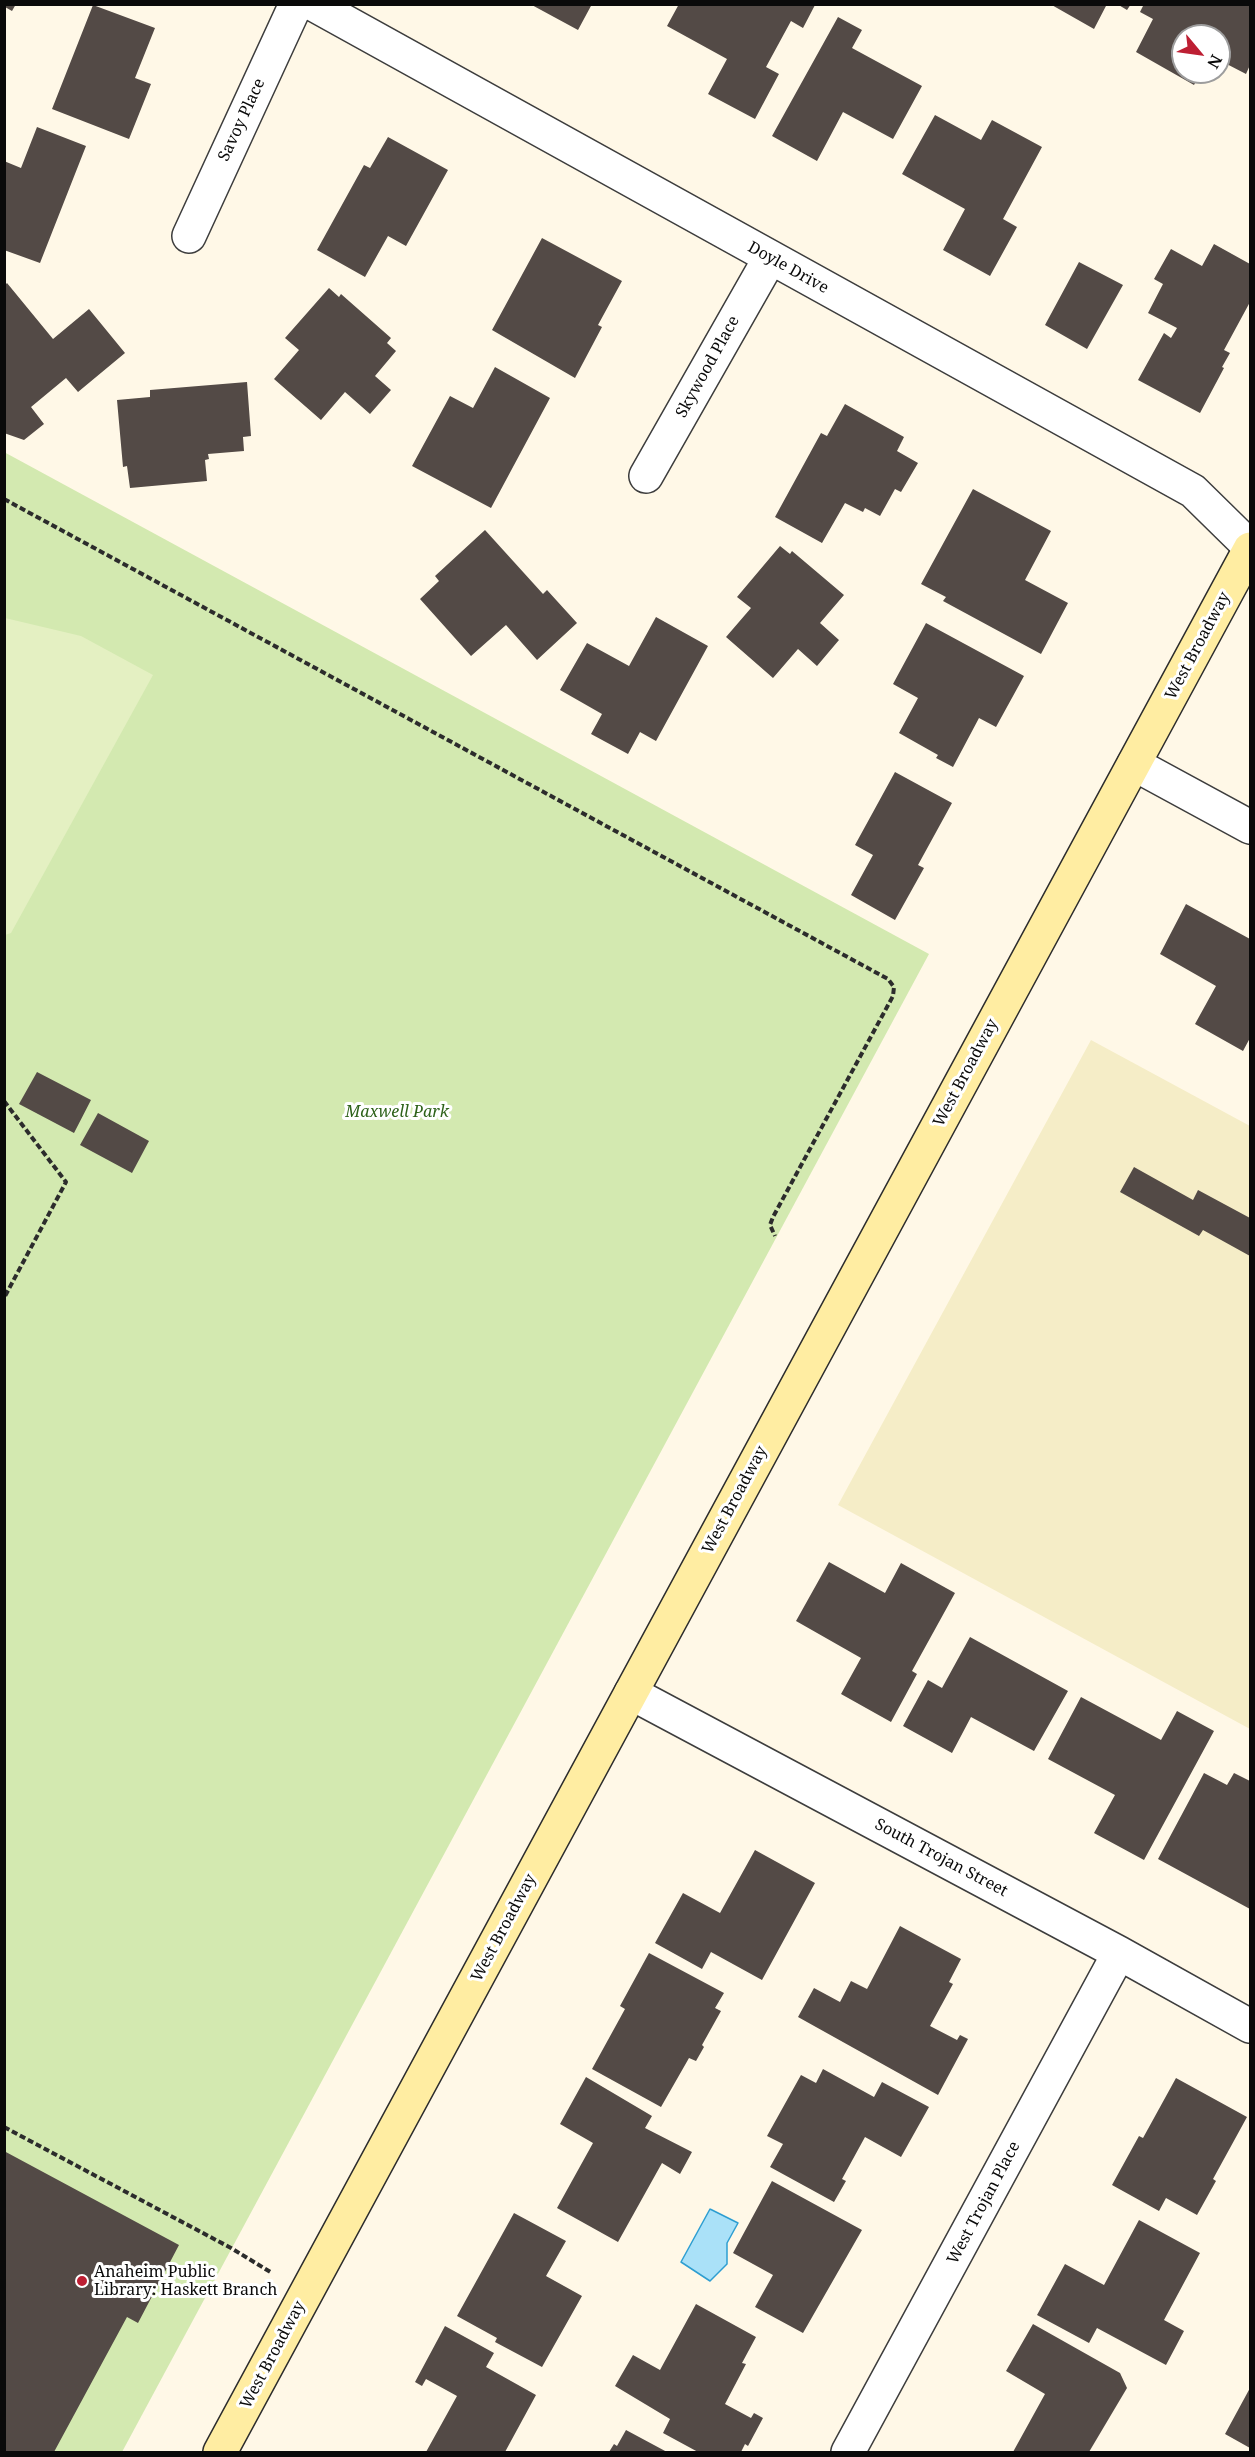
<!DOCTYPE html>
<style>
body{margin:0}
#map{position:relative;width:1255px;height:2457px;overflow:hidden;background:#fff8e7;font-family:"Noto Serif",serif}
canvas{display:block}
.frame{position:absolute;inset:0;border:6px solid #0a0a0a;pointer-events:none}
.north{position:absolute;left:1171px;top:24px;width:60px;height:60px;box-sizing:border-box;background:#fff;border:2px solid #9d9d9d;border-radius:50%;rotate:119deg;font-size:16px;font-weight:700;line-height:24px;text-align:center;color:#0a0a0a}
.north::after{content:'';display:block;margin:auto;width:21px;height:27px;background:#bd1f33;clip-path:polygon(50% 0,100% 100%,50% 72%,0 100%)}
</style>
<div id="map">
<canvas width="1255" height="2457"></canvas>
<div class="frame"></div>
<div class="north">N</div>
</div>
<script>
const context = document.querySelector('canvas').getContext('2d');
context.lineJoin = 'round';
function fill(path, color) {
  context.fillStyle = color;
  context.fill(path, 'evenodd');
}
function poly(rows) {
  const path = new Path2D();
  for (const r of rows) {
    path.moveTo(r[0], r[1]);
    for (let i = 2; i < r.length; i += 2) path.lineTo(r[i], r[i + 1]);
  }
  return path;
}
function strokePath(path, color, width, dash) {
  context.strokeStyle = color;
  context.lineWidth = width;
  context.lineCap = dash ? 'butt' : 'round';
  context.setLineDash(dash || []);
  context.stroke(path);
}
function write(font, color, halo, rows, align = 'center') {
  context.font = font + ' "Noto Serif",serif';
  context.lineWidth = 6;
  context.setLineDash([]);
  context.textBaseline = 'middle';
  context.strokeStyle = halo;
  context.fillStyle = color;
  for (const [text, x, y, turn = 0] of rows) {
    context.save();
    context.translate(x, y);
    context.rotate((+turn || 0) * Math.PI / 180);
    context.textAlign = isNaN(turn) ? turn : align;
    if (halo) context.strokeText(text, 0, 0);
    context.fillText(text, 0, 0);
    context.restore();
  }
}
const farmland = poly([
 [1091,1040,1250,1126,1250,1729,838,1505]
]);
const green = poly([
 [4,452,929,954,122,2452,5,2452]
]);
const pitch = poly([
 [5,618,81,636,153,675,11,933,5,935]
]);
const water = poly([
 [710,2209,738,2223,727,2243,727,2264,710,2281,681,2262,710,2209]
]);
const building = poly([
 [5,4,16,4,12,11,5,7],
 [530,4,592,4,578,30],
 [679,4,815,5,803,28,791,21,766,67,779,74,755,119,708,94,727,59,667,26],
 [1050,4,1107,4,1094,29],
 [1117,4,1131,4,1127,10],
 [1144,4,1250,4,1250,65,1246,74,1219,60,1219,36,1183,36,1183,72,1201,72,1194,85,1136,52,1153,19,1140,12],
 [93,5,155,28,135,78,151,84,129,139,52,109],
 [838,17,862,30,852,48,922,86,893,139,843,112,817,161,772,136],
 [935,115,981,140,992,120,1042,147,1003,219,1017,227,990,276,943,250,965,209,902,174],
 [37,127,86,146,40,263,4,250,4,161,21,168],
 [388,137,448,170,406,246,388,236,365,277,317,250,364,165,370,168],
 [542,238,622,281,598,325,602,327,575,378,492,330],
 [1214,244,1250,264,1250,302,1224,350,1230,353,1222,367,1224,368,1200,413,1138,380,1164,333,1171,338,1177,328,1148,313,1163,284,1154,279,1171,249,1202,266],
 [1079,262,1123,285,1087,349,1045,325],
 [7,283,53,339,89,309,125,353,78,392,66,378,31,407,44,424,24,440,4,433,4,286],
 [329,288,339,297,341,294,391,338,387,343,396,351,375,376,391,390,370,414,345,392,321,420,274,379,299,350,285,338],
 [495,367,550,398,491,508,412,466,450,396,473,408],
 [247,382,251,436,243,437,244,451,208,454,209,459,205,460,207,481,130,488,127,466,123,467,117,400,150,397,150,390],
 [845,404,904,437,897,451,918,463,901,492,895,489,880,516,865,508,863,512,845,503,822,543,775,517,821,433,827,436],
 [973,489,1051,531,1025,580,1068,603,1041,654,943,601,946,597,921,584],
 [485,530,543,594,547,590,577,623,537,660,506,625,471,656,420,599,439,581,435,576],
 [780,546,790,554,792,551,844,595,820,623,839,640,817,666,798,649,773,678,726,637,751,608,737,597],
 [656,617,708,646,656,741,640,732,628,754,591,734,602,714,560,690,587,643,629,666],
 [926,623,1024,676,996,727,979,718,953,767,936,758,938,755,899,733,918,698,893,684],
 [895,772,952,803,918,865,924,868,895,920,851,895,873,855,855,845],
 [1186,904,1250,939,1250,1038,1243,1051,1195,1024,1216,986,1160,954],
 [37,1072,91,1100,74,1133,19,1104],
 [98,1113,149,1141,132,1173,80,1145],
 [1134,1167,1193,1200,1198,1190,1250,1218,1250,1256,1203,1230,1199,1236,1120,1192],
 [829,1562,885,1593,901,1563,955,1593,912,1671,917,1674,891,1722,841,1694,861,1658,796,1621],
 [970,1637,1068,1691,1034,1751,971,1717,952,1753,903,1726,928,1680,942,1688],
 [1081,1697,1161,1740,1177,1711,1214,1731,1144,1860,1094,1833,1115,1795,1048,1759],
 [1204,1773,1227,1785,1234,1773,1250,1781,1250,1909,1158,1859],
 [755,1850,815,1883,762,1980,711,1952,702,1969,655,1943,683,1893,720,1913],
 [900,1926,961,1959,949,1982,953,1984,930,2026,957,2040,960,2035,968,2039,938,2095,798,2017,814,1988,840,2002,851,1981,867,1989],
 [649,1953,724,1993,715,2008,721,2011,702,2045,704,2047,696,2061,689,2058,661,2107,592,2069,625,2009,620,2006],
 [823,2069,874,2097,882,2082,929,2107,901,2157,865,2137,842,2179,846,2181,834,2202,770,2167,783,2144,767,2136,801,2075,816,2083],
 [586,2077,652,2116,645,2128,692,2152,680,2174,662,2163,618,2242,557,2208,593,2143,560,2124],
 [1176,2078,1247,2117,1213,2179,1216,2181,1197,2215,1166,2198,1159,2211,1112,2185,1139,2136,1143,2138],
 [4,2151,179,2245,138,2323,127,2317,54,2452,4,2452],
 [772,2181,862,2230,803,2333,755,2307,773,2275,733,2253],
 [514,2213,566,2241,546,2276,582,2296,542,2367,495,2342,497,2338,457,2316],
 [1139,2220,1200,2253,1164,2320,1184,2331,1166,2365,1097,2328,1089,2343,1037,2315,1065,2264,1104,2285],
 [696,2304,756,2337,742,2363,746,2364,725,2404,751,2418,754,2413,763,2418,748,2446,745,2444,741,2452,698,2452,663,2433,670,2419,615,2386,633,2355,660,2370],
 [1033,2324,1120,2373,1127,2388,1089,2452,1013,2452,1045,2394,1006,2371],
 [445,2326,494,2353,486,2367,536,2395,505,2452,426,2452,457,2396,426,2379,422,2386,415,2382],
 [1250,2388,1250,2448,1225,2434],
 [626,2430,667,2452,609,2452,614,2444,617,2446]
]);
const path = poly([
 [4,499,888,979,894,987,893,996,773,1217,770,1225,775,1236],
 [4,1101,66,1182,4,1298],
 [4,2127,231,2248,272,2273]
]);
const street = poly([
 [313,4,1193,491,1250,547],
 [189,236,296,4],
 [646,476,770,258],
 [1134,764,1250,827],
 [631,1693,1119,1953,1250,2026],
 [848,2452,1119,1953]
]);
const secondary = poly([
 [220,2452,1250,549]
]);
const markers = [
 [82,2281,6,"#bd1f33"]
];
const streetNames = [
 ["Savoy Place",242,120,-65],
 ["Doyle Drive",788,268,29],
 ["Skywood Place",708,367,-61],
 ["West Broadway",1198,646,-62],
 ["West Broadway",966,1073,-62],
 ["West Broadway",735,1500,-62],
 ["South Trojan Street",941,1858,28],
 ["West Broadway",504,1928,-62],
 ["West Trojan Place",984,2203,-62],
 ["West Broadway",273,2355,-62]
];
const parkNames = [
 ["Maxwell Park",397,1112]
];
const poiNames = [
 ["Anaheim Public",94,2272],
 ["Library: Haskett Branch",94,2290]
];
fill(farmland, '#f5edc7');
fill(green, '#d3e9b0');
fill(pitch, '#e4f0c2');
fill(water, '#aae1f8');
strokePath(water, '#2e9ed1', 1.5);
fill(building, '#534a46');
strokePath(street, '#3d3d3d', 36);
strokePath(secondary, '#2c2c2c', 36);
strokePath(path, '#2c2c2c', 4, [6, 3]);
strokePath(street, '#fff', 33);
strokePath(secondary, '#ffeda2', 33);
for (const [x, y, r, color] of markers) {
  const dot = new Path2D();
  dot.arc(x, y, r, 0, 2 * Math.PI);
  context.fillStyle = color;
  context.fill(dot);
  strokePath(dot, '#fff', 2);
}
write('16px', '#0a0a0a', '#fff', streetNames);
write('italic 16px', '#2e621a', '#fff', parkNames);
write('16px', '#0a0a0a', '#fff', poiNames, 'left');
</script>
